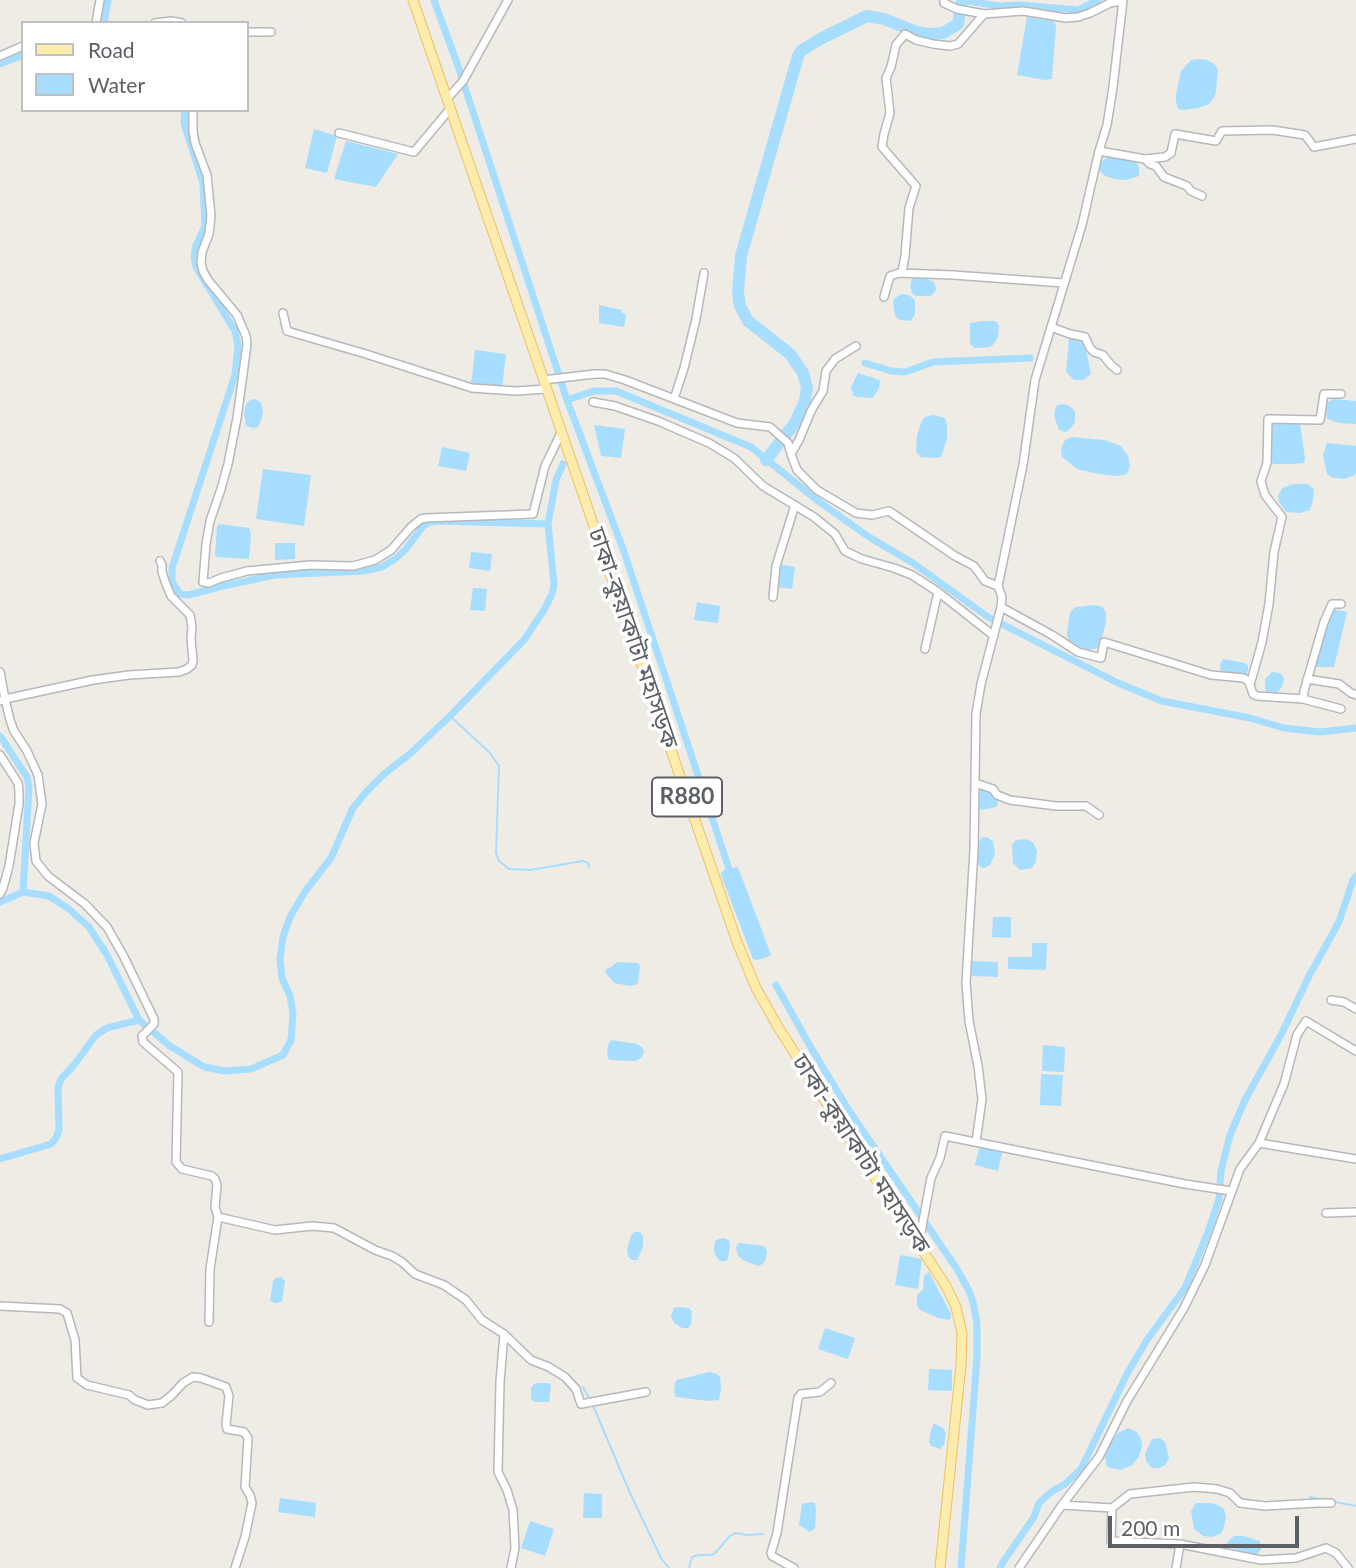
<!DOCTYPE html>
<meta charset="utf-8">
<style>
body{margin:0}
#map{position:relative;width:1356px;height:1568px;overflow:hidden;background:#efece5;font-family:Lato,sans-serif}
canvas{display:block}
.legend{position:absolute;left:21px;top:21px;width:228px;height:91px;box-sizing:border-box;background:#fff;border:2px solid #bec0c1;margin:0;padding:9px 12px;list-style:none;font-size:21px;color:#5d6165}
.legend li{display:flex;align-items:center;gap:14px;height:35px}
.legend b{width:35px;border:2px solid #bec0c1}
.scale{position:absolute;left:1108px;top:1516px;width:191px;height:32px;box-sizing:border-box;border:4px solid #5d6165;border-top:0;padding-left:9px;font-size:21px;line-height:24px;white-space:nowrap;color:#5d6165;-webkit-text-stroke:5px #fff;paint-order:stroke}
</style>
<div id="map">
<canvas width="1356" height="1568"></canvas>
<ul class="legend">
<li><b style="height:9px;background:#feecac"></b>Road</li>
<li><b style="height:19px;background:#a7ddfe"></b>Water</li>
</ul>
<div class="scale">200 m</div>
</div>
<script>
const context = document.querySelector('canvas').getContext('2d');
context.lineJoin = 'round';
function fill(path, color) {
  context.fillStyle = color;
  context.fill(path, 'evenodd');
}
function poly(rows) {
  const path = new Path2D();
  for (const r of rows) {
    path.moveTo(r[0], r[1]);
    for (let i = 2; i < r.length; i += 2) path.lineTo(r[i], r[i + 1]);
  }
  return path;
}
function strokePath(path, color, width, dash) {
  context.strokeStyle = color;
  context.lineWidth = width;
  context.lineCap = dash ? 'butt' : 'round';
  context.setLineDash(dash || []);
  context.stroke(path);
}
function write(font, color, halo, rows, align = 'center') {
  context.font = font + ' Lato,"Noto Sans Bengali",sans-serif';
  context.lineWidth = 7;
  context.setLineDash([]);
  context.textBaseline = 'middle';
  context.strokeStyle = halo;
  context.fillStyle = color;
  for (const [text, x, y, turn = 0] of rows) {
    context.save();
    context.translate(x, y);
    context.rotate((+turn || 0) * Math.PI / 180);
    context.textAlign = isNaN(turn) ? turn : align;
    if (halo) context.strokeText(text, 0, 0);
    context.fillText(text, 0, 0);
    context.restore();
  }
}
const water = poly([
 [1027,17,1053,21,1056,25,1052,79,1045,80,1017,75],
 [1199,59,1207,60,1214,64,1218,69,1216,92,1213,99,1209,104,1198,108,1183,110,1178,109,1176,101,1176,94,1181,71,1191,60],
 [314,129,337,136,327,173,305,168],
 [346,141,398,154,376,187,334,179],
 [1107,157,1135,161,1139,167,1139,176,1127,180,1115,179,1105,176,1100,171,1100,163],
 [912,278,925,278,934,282,936,289,934,293,930,296,916,296,912,293,910,287],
 [902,294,909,295,915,300,915,314,911,321,900,320,895,316,893,302,895,298],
 [599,305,622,310,621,313,626,314,624,327,599,323],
 [983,321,995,321,999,325,998,337,994,344,990,347,975,348,970,344,970,323],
 [1069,339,1078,339,1083,341,1085,345,1091,374,1083,380,1074,380,1066,372],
 [475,350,506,354,502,388,471,385],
 [858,373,880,380,879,388,873,398,857,397,853,395,851,387],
 [256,399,261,403,263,411,261,421,258,427,253,428,246,426,244,412,246,404,250,400],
 [1334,399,1356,401,1356,424,1339,423,1327,419,1326,403],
 [1061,404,1068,405,1075,411,1075,422,1070,429,1065,432,1059,430,1054,416,1056,406],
 [933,415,945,418,947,426,947,439,941,457,935,458,920,457,916,451,917,436,921,422,925,417],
 [1271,422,1300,423,1305,459,1304,463,1291,464,1274,464,1270,462],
 [594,425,625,429,621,458,601,456],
 [1072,437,1104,440,1121,446,1128,456,1130,466,1127,474,1117,476,1099,474,1077,469,1062,457,1061,448,1065,440],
 [1327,443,1356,446,1356,473,1353,476,1343,479,1331,477,1327,474,1323,455],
 [442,447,470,453,466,471,438,466],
 [263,469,311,475,304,526,256,519],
 [1293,484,1307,484,1314,489,1313,500,1310,510,1300,513,1286,512,1279,502,1278,496,1282,488],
 [219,524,249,528,251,534,249,559,217,557,215,555,217,526],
 [275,543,295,543,295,559,275,560],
 [471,552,492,554,490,571,469,568],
 [780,564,795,567,792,589,777,587],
 [473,588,487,589,485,611,470,610],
 [697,602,720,606,718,623,694,620],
 [1095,605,1103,607,1106,613,1106,623,1102,637,1098,648,1089,650,1080,648,1068,641,1067,632,1070,613,1075,607],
 [1332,609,1347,612,1334,667,1315,667,1317,653],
 [1223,659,1245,663,1248,666,1248,670,1246,675,1235,675,1221,671,1220,665],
 [1272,672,1279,673,1282,675,1284,679,1282,687,1276,693,1270,693,1266,691,1265,687,1265,679],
 [980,788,991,791,997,798,998,804,996,807,982,810,979,808],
 [986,837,993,841,995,854,990,865,984,868,979,866,977,860,977,848,981,838],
 [1025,839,1033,842,1037,851,1036,861,1032,868,1020,870,1013,863,1012,845,1016,840],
 [738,867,770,952,771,954,768,957,757,960,753,959,721,875,721,873,724,870],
 [993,917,1011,917,1011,938,992,937],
 [1032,943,1047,943,1046,970,1008,969,1008,957,1032,957],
 [972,961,998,962,998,977,972,976],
 [617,962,637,963,640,965,638,983,635,985,630,986,614,983,605,972,606,969,611,967],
 [611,1040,637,1044,643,1048,644,1052,641,1058,635,1061,609,1060,607,1054,608,1045],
 [1043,1045,1065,1047,1064,1072,1042,1071],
 [1041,1074,1063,1075,1061,1106,1040,1105],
 [980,1144,1003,1149,998,1171,975,1165],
 [634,1232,640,1232,643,1236,643,1247,637,1260,631,1260,628,1256,627,1249,631,1236],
 [723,1238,729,1240,730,1245,728,1259,726,1261,720,1261,715,1255,714,1249,715,1241,718,1239],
 [739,1243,764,1246,767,1251,766,1259,763,1264,758,1266,743,1260,737,1254,736,1247],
 [900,1255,922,1259,918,1289,895,1285],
 [929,1272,951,1314,951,1318,949,1320,938,1318,920,1310,917,1306,917,1295,923,1290,924,1276],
 [281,1277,285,1281,282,1302,274,1303,270,1300,273,1282,275,1278],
 [679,1307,689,1308,692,1311,691,1325,688,1328,682,1328,674,1323,671,1316,674,1308],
 [825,1328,855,1338,848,1359,818,1349],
 [929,1369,952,1370,952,1391,928,1390],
 [709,1372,717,1374,720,1377,721,1388,719,1400,708,1401,676,1397,674,1392,675,1383,677,1380],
 [539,1383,548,1383,551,1385,549,1402,535,1402,531,1399,531,1388,534,1384],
 [934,1423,943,1428,946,1433,944,1445,940,1449,931,1446,929,1442,931,1430],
 [1128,1428,1137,1432,1141,1439,1142,1447,1138,1458,1132,1465,1121,1470,1107,1467,1105,1457,1109,1444,1118,1433],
 [1160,1438,1165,1442,1169,1458,1165,1465,1160,1468,1152,1468,1146,1461,1145,1454,1152,1439],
 [584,1493,602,1494,602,1518,583,1518],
 [280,1498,316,1503,315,1517,278,1512],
 [811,1502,815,1503,816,1509,815,1528,810,1532,799,1525,802,1504],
 [1196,1503,1210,1503,1218,1505,1224,1509,1226,1517,1223,1530,1220,1534,1212,1537,1203,1536,1194,1529,1191,1511],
 [530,1521,554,1529,545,1556,521,1548],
 [1234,1536,1244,1536,1260,1541,1261,1550,1257,1554,1251,1554,1230,1547,1227,1542]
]);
const stream = poly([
 [450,716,490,753,499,766,496,853,499,861,509,869,530,870,583,861,588,863,589,867],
 [583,1387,589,1398],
 [592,1403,630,1493,661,1558,669,1568],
 [1310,1497,1322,1500],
 [1335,1502,1356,1506],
 [689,1568,692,1557,699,1555,711,1555,715,1553,730,1536,735,1533,747,1535,763,1534]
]);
const canal = poly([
 [434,0,458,66,567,400,623,549,731,875],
 [961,0,999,6,1020,5,1078,10,1098,0],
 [104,23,108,0],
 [0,64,23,55],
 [185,110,184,123,203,183,205,226,196,246,194,256,196,267,235,331,238,346,235,375,172,568,172,582,180,594,188,595,223,586,275,575,364,571,382,567,395,559,406,549,423,526,428,523,435,521,548,524],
 [865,363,891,371,905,372,933,362,1030,358],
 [567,400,594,391,616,391,751,447,818,501,869,537,913,563,988,617,1118,683,1162,701,1250,718,1284,728,1320,732,1356,728],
 [0,736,27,777,29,786,23,892,49,896,69,909,89,927,107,955,139,1020,170,1046,204,1067,225,1071,251,1069,283,1055,291,1040,293,1014,290,996,282,978,280,959,283,937,290,917,306,890,331,858,353,808,367,791,384,774,411,753,450,716,524,640,544,610,552,594,554,584,548,524,556,480,563,464],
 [0,902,23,892],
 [776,985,810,1046,848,1109,957,1269,969,1291,973,1302,977,1323,977,1358,961,1568],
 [0,1159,51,1144,56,1138,59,1130,58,1087,61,1079,74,1065,96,1035,107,1028,139,1020],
 [1000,1568,1003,1562,1034,1517,1039,1503,1051,1492,1065,1484,1081,1469,1128,1372,1147,1340,1185,1288,1208,1232,1219,1199,1221,1171,1230,1135,1245,1100,1281,1035,1309,976,1339,922,1353,880,1356,876]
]);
const river = poly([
 [766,460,795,423,805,401,807,388,803,373,790,354,748,321,740,306,738,292,741,256,798,56,801,51,820,39,867,16,884,19,914,31,928,34,943,33,958,24,962,0]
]);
const minor = poly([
 [944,0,944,3,957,9,984,14,1023,11,1066,18,1078,17,1090,13,1110,3,1122,1],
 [96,23,100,0],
 [155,23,171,21,182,23],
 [247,32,271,32],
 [0,56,23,46],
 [447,99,463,81,508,0],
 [193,110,193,131,195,143,207,175,211,216,209,234,202,252,201,263,203,271,208,280,237,315,246,336,247,344,237,418,228,464,221,489,210,521,206,544,203,582,209,583,221,578,247,571,310,565,353,566,375,560,391,550,411,527,421,519,426,518,533,514,545,466,561,433],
 [339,133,414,152,450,109],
 [1099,151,1145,159,1165,157,1171,153,1175,134,1216,141,1222,131,1272,130,1305,135,1314,147,1356,139],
 [1145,159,1150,164,1156,166,1164,177,1187,186,1191,191,1202,196],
 [899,273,953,275,1064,283],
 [884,297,890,276,902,272,905,256,909,208,916,186,882,147,884,134,890,113,886,78,891,67,896,45,905,34,916,40,933,44,950,46,958,44,984,14],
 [283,313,287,331,366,354,472,388,516,391,546,389],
 [1051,327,1070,334,1085,337,1090,348,1094,352,1103,355,1111,365,1117,370],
 [543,380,595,374,605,374,625,380,737,423,770,427,788,443,791,454,797,470,817,490,856,513,872,515,889,511,955,556,974,566,985,581,998,586,1002,597,1001,607,981,684,976,714,974,850,966,983,969,1021,978,1066,982,1099,976,1142],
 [674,399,684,368,696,319,704,273],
 [593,402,615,406,658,421,709,443,734,458,763,486,814,517,835,534,845,551,862,559,894,568,912,575,938,592,994,636],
 [791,454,799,440,811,411,823,391,826,371,835,359,856,346],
 [998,586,1023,465,1035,380,1082,225,1099,151,1107,125,1113,87,1123,0],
 [773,597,776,566,795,505],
 [1001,607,1052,635,1078,652,1101,658,1104,642,1211,675,1244,678,1249,682,1253,694,1257,696,1303,699,1341,709],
 [925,649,938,592],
 [0,672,5,699,93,680,129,675,179,672,187,669,192,665,193,660,191,639,192,627,190,615,171,596,166,584,162,572,162,565,160,561],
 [1307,679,1339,684,1351,693,1356,695],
 [1250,685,1262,642,1269,604,1274,552,1282,517,1265,495,1261,481,1267,463,1268,419,1320,420,1324,394,1341,394],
 [1303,699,1304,691,1324,622,1332,604,1341,604],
 [0,701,5,699,10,720,14,731,27,751,38,775,42,804,34,843,36,861,48,876,85,904,107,927,124,957,154,1019,154,1024,142,1036,143,1042,178,1072,176,1162,182,1169,212,1176,215,1179,217,1185,215,1207,218,1217,275,1230,312,1226,334,1228,375,1250,392,1256,402,1262,415,1274,444,1285,466,1300,482,1320,504,1334,531,1360,549,1367,565,1377,576,1389,581,1404,646,1392],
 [0,755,18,783,19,791,19,804,9,866,3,888,0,894],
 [975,783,993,789,997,795,1010,800,1056,806,1086,806,1099,815],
 [1331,1000,1344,1002,1356,1009],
 [1259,1143,1356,1159],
 [1326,1213,1356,1212],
 [919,1243,931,1178,940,1158,945,1136,1185,1184,1231,1191],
 [0,1306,60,1309,67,1313,75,1340,77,1378,87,1385,129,1395,135,1400,148,1405,162,1403,172,1395,183,1383,193,1377,201,1378,226,1387,229,1396,226,1424,227,1429,244,1432,248,1438,245,1487,250,1495,252,1503,245,1537,235,1568],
 [209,1322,210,1269,218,1217],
 [504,1334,500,1382,498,1472,507,1490,513,1510,515,1548,511,1568],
 [1062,1505,1112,1508,1111,1541,1180,1544,1261,1560,1296,1558,1326,1548,1336,1553,1348,1568],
 [1112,1508,1130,1494,1194,1487,1217,1489,1230,1493,1240,1503,1265,1506,1317,1503,1331,1503],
 [794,1568,772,1556,771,1553,777,1533,798,1398,801,1394,820,1392,831,1383],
 [1019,1568,1062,1505,1099,1457,1127,1401,1184,1308,1205,1265,1240,1169,1259,1143,1284,1084,1297,1035,1306,1021,1356,1051],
 [1176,1568,1180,1544]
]);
const major = poly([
 [413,0,737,942,756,988,778,1027,849,1138,946,1286,956,1307,962,1333,961,1365,940,1568]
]);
const shields = [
 [687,797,70]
];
const shieldNames = [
 ["R880",687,797]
];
const streetNames = [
 ["ঢাকা-কুয়াকাটা মহাসড়ক",633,638,71],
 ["ঢাকা-কুয়াকাটা মহাসড়ক",861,1154,57]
];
fill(water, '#a7ddfe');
strokePath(stream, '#a7ddfe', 2);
strokePath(canal, '#a7ddfe', 7);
strokePath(river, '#a7ddfe', 12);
strokePath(minor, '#b6b8bc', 10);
strokePath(major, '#f0be5e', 11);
strokePath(minor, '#fff', 7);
strokePath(major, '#feecac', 9);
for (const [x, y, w] of shields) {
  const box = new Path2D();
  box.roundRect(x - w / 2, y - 19.5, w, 39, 5);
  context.fillStyle = '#fff';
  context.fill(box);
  strokePath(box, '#5d6165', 2);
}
write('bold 23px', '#5d6165', null, shieldNames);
write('24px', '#5d6165', '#fff', streetNames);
</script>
